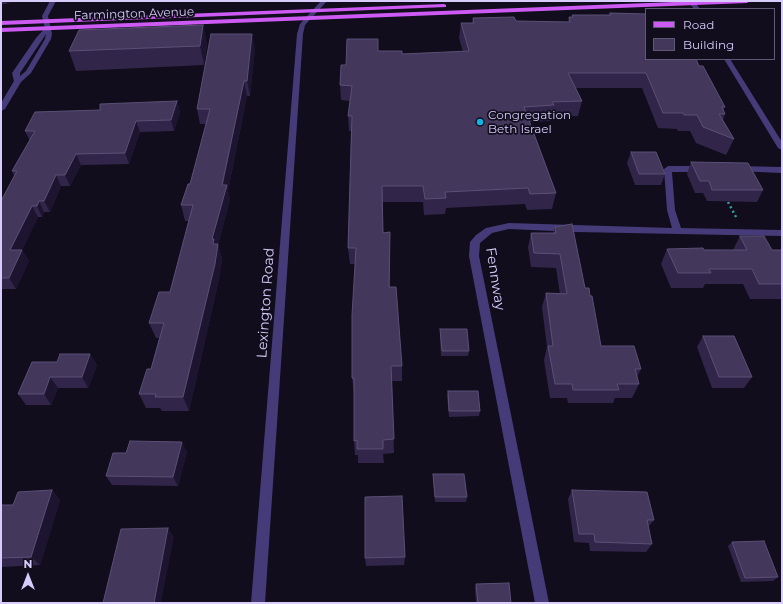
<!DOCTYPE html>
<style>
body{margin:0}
#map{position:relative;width:783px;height:604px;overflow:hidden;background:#110d1c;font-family:Montserrat,sans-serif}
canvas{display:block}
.frame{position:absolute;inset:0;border:2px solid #d7ccfb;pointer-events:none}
.legend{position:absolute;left:645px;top:8px;width:130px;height:52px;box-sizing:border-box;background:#110d1c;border:1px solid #605975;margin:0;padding:5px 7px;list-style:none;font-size:12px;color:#d7ccfb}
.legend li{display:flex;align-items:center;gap:8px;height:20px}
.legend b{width:20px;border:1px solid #605975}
.north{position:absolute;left:8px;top:556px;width:40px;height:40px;-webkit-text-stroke:3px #110d1c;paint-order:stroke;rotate:0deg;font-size:11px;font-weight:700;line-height:16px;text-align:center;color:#d7ccfb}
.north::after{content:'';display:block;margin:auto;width:14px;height:18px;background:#d7ccfb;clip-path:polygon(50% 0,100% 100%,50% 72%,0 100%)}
</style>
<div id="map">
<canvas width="783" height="604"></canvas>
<div class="frame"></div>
<ul class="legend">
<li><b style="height:5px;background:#cd5bf3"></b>Road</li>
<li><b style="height:11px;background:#43385c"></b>Building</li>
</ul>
<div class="north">N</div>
</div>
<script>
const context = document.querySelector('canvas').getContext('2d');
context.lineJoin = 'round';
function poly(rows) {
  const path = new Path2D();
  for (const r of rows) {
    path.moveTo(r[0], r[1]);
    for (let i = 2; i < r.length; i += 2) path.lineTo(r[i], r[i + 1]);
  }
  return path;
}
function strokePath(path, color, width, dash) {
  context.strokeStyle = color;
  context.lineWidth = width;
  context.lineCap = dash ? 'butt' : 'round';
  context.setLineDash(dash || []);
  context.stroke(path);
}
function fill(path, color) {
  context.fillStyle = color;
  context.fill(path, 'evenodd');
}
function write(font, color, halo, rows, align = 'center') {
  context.font = font + ' Montserrat,sans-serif';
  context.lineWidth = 3.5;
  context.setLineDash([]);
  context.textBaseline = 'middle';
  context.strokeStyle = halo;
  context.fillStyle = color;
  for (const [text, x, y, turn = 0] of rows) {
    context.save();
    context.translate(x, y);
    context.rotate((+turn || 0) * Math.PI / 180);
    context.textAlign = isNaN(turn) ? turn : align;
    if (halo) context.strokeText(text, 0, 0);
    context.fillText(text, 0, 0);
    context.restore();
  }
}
const path = poly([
 [728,202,736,217]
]);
const minor = poly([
 [50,1,56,1,48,16,52,34,51,39,31,73,21,82,5,109,1,111,1,103,14,81,12,73,36,38,45,28,42,16,50,1],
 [46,34,45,39,26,71,20,76,20,73,46,34],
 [321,1,327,1,305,25,303,34,265,603,251,603,297,34,300,24,321,1],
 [688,1,694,1,700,9,694,9,688,1],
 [724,59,730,59,782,142,782,150,778,148,724,59],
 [668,166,702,166,706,169,702,172,672,172,675,210,681,228,782,230,782,236,576,232,509,229,492,233,480,243,479,256,549,603,535,603,469,256,470,242,476,235,486,228,509,223,672,228,667,210,664,169,668,166],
 [738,166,782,167,782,173,735,171,734,169,738,166]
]);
const major = poly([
 [700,1,750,1,747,3,1,32,1,28,700,1],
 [444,4,446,5,446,7,1,25,1,21,444,4]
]);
const wall = poly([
 [1,1,13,1,12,2,7,4,1,4],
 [646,12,646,59,725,107,723,110,725,114,723,120,734,139,726,155,696,143,690,131,678,131,677,129,658,128,642,88,576,88,582,101,578,116,552,117,551,121,529,122,556,193,552,209,527,210,525,204,446,208,445,214,424,215,423,202,382,202,383,233,390,248,390,287,402,366,402,381,392,381,394,453,383,454,384,463,358,463,358,455,355,455,354,441,354,393,352,378,355,264,350,264,348,248,351,131,349,131,348,116,350,101,341,100,340,85,346,65,378,51,402,54,463,52,459,38,461,23,472,23,473,18,516,21,568,22,569,17,572,17,572,15,609,15,610,13,646,14],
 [203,25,207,44,204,65,76,71,69,51],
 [255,48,250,96,247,96,228,191,230,200,218,245,222,259,219,279,189,411,162,411,160,408,146,408,139,394,151,369,159,338,156,338,149,323,170,292,189,221,185,221,181,205,190,184,206,124,200,124,197,109],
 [177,101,180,112,174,131,140,132,129,164,81,165,70,186,61,186,50,212,44,212,42,217,38,217,22,250,29,261,16,289,1,289,1,201,14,176,12,171,30,141,25,131,100,110],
 [631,152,665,174,661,185,635,185,627,163],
 [691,162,763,190,757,202,707,201,703,193,695,193,687,174],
 [555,227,585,288,601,346,641,369,637,377,639,384,632,398,615,398,613,403,568,403,567,398,550,398,544,360,547,347,542,307,546,293,560,294,556,268,531,267,528,247,531,233,553,233],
 [740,236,772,250,782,250,782,299,750,299,743,284,705,284,703,288,671,288,661,264,667,249,733,250],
 [440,329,469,351,468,356,441,356,440,335],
 [703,336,752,377,744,388,712,388,697,347],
 [90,354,97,365,88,388,58,388,51,405,26,405,18,394,57,362],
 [448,391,480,411,479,416,449,417,447,396],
 [187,452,178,486,112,485,106,476,126,453],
 [433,474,467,497,466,502,435,502,433,479],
 [52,490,60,500,40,565,1,567,1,505,13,505],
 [572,490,654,520,648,527,652,544,646,552,590,551,589,543,574,542,568,499],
 [732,542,778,577,773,581,741,582,728,546],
 [405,557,404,565,366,566,365,558],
 [476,584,511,603,476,603,475,588]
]);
const shadedWall = poly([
 [6,1,13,1,12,2,7,4],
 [203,25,207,44,204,65,200,46],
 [252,34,255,48,250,96,247,81],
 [244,81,247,96,228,191,230,200,218,245,222,259,219,279,189,411,183,397,212,239],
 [177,101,180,112,174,131,171,120],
 [136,121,140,132,129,164,125,153],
 [76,154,81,165,70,186,65,175],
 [56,175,61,186,50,212,44,201],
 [39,201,44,212,42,217,37,206],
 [32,206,38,217,17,261,10,250],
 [22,250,29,261,16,289,9,278],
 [90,354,97,365,88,388,82,377],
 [50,377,58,388,51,405,44,394],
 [182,442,187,452,178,486,173,477],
 [52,490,60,500,40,565,31,557],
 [168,528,174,537,161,603,154,603]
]);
const building = poly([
 [610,13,646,14,646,59,696,59,699,66,703,66,725,107,722,107,725,114,719,114,734,139,703,127,697,115,684,115,683,113,663,113,646,73,568,73,582,101,552,102,554,105,524,107,556,193,530,194,528,188,445,192,446,198,425,199,423,186,382,186,383,233,390,232,389,287,396,287,402,366,391,366,394,439,383,440,383,449,357,449,357,440,354,441,354,378,352,378,352,315,356,248,348,248,352,116,348,116,352,86,340,85,341,65,346,65,347,39,378,39,378,51,402,51,402,54,469,51,461,23,474,23,473,18,514,17,516,21,570,22,569,17,573,17,572,15,611,15,610,13],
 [203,25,200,46,69,51,79,30,203,25],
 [211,34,252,34,247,81,244,81,222,185,227,185,212,239,214,239,213,244,218,244,215,264,183,397,155,397,156,394,139,394,147,369,151,369,164,323,149,323,159,292,170,292,193,205,181,205,188,184,190,184,210,109,197,109,211,34],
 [177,101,171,120,136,121,125,153,76,154,65,175,56,175,44,201,39,201,37,206,32,206,10,250,22,250,9,278,1,278,1,201,17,171,12,171,35,131,25,131,35,112,100,110,100,104,177,101],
 [631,152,656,152,665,174,639,174,631,152],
 [691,162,748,163,763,190,712,190,709,181,700,181,691,162],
 [572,224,585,288,589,288,590,296,592,296,601,346,634,346,641,369,635,369,639,384,617,384,619,390,573,390,572,384,555,384,548,346,553,346,546,293,567,294,560,254,534,253,531,233,556,233,555,227,572,224],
 [740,236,764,236,772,250,782,250,782,284,759,284,752,269,709,269,711,273,678,273,667,249,703,248,704,250,747,250,740,236],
 [440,329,467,329,469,351,442,351,440,329],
 [703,336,734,336,752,377,719,377,703,336],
 [60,354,90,354,82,377,50,377,44,394,18,394,32,362,57,362,60,354],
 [448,391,478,391,480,411,449,411,448,391],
 [130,441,182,442,173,477,106,476,113,453,126,453,130,441],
 [433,474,464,474,467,497,435,497,433,474],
 [52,490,31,557,1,558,1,505,13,505,18,492,52,490],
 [572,490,647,492,654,520,647,520,652,544,595,542,594,534,579,534,572,490],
 [402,496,405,557,365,558,365,497,402,496],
 [168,528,154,603,103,603,121,529,168,528],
 [764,541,778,577,745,578,732,542,764,541],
 [509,583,511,603,478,603,476,584,509,583]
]);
const markers = [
 [480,122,4,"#11b3e3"]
];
const farStreetnames = [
 ["Farmington Avenue",134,14,-2]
];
const farPoinames = [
 ["Congregation",488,115],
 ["Beth Israel",488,129]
];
const streetNames = [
 ["Fennway",495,279,81],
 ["Lexington Road",266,303,-86]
];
strokePath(path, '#359fa6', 2.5, [2, 3]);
fill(minor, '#453b78');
fill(major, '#cd5bf3');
fill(wall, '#312649');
fill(shadedWall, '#1d152f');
fill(building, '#43385c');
strokePath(building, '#5a4f75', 1);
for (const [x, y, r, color] of markers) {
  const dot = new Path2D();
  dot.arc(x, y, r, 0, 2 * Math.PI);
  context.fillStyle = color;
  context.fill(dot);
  strokePath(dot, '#110d1c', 1.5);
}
write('12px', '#d7ccfb', '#110d1c', farStreetnames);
write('12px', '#d7ccfb', '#110d1c', farPoinames, 'left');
write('14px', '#d7ccfb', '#110d1c', streetNames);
</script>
